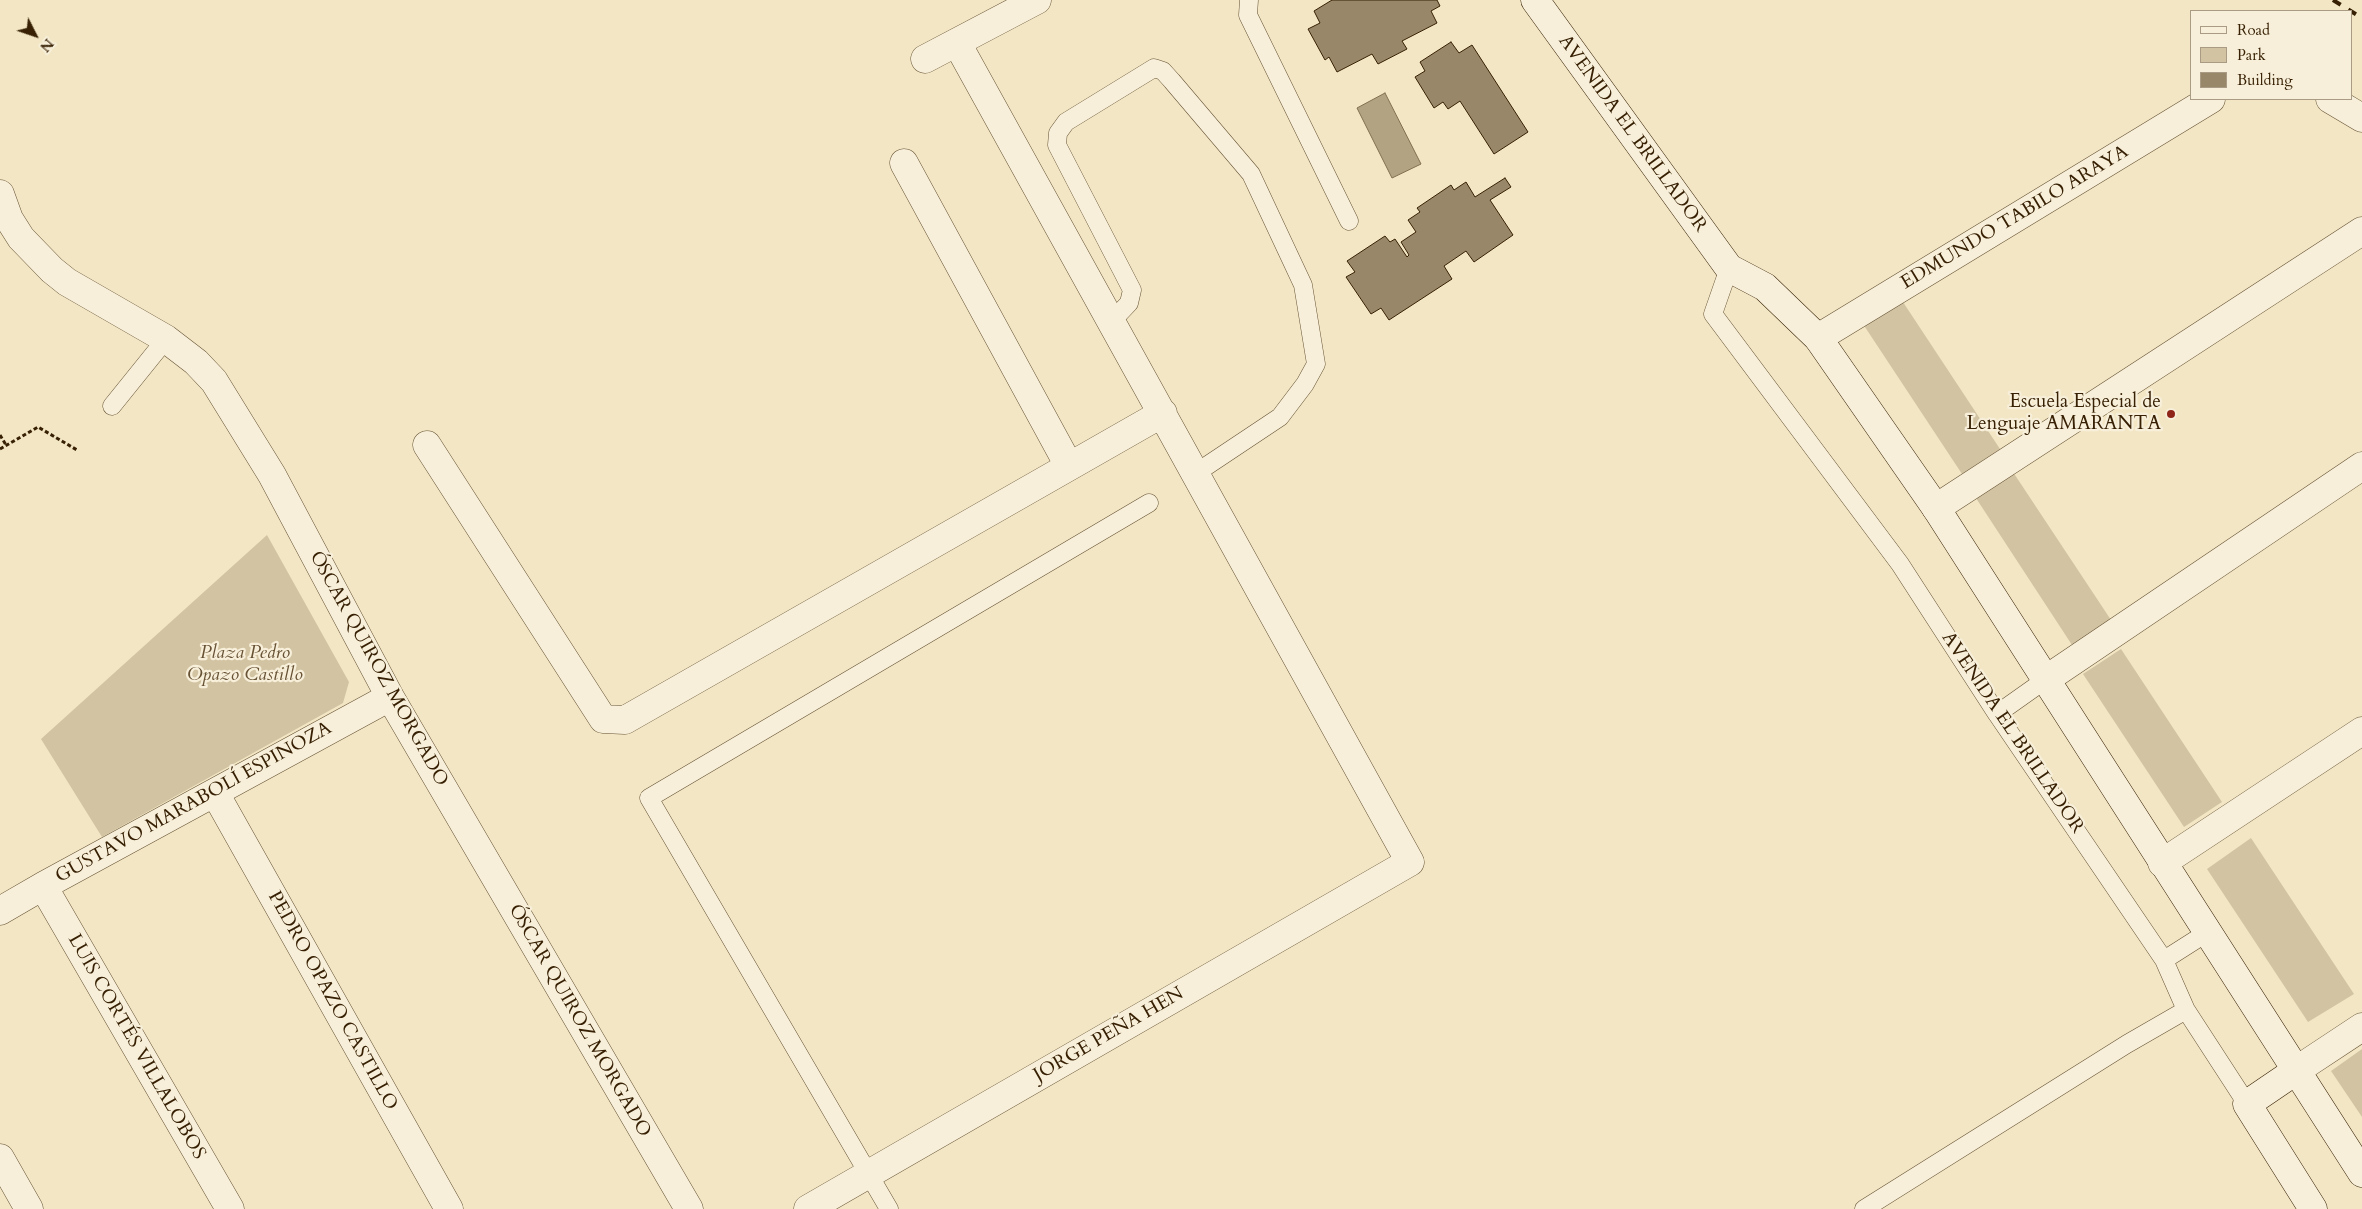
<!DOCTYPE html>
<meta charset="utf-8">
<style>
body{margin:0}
#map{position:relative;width:2362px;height:1209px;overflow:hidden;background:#f2e6c4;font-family:Cardo,serif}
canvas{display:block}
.legend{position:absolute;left:2190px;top:10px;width:162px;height:90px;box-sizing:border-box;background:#f7efd9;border:1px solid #aa9c84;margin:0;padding:6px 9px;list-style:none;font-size:15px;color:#372004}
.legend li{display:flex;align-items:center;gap:10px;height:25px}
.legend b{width:25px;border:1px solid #aa9c84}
.north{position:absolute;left:10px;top:10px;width:50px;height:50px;-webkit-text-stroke:4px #f7efd9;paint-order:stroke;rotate:131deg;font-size:14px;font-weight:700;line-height:20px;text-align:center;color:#372004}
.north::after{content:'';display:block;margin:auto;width:18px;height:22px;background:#372004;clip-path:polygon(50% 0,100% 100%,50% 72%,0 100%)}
</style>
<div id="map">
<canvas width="2362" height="1209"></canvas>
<ul class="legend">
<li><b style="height:6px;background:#f7efd9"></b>Road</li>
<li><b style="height:14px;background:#d2c4a3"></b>Park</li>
<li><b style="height:14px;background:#988768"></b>Building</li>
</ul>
<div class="north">N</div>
</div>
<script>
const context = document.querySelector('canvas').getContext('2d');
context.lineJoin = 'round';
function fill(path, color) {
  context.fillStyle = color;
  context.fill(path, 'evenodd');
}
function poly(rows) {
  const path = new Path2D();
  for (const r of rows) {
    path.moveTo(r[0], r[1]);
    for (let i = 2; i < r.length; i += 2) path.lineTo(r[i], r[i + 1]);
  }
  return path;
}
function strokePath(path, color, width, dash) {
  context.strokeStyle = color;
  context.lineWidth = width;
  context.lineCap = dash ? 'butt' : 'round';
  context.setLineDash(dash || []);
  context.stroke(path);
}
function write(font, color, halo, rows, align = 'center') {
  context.font = font + ' Cardo,serif';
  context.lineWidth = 4.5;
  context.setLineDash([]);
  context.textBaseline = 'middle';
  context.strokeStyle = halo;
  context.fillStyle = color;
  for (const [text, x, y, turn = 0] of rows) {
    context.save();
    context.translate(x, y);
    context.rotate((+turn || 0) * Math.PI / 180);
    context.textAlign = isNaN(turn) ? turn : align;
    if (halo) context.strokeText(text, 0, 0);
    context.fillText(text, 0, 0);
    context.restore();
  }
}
const green = poly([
 [1899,296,2000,449,1962,474,1861,321],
 [2009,466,2111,620,2072,645,1972,492],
 [267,535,349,682,343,703,102,837,41,739],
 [2121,649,2222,802,2184,827,2083,674],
 [2251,838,2354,994,2308,1022,2207,869],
 [2362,1049,2362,1117,2331,1071]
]);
const water = poly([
 [1385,93,1421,164,1392,178,1357,108,1385,93]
]);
const building = poly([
 [1332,0,1437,0,1440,6,1431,11,1437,23,1402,41,1407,49,1378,64,1372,54,1337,72,1329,57,1325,60,1308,29,1320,23,1314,11,1332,0],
 [1451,42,1459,53,1472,45,1528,132,1494,154,1460,101,1448,109,1443,102,1434,108,1415,77,1425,71,1420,62,1451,42],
 [1505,178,1511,187,1490,200,1513,235,1474,262,1466,251,1444,266,1452,279,1389,320,1381,308,1371,314,1346,277,1355,272,1347,261,1385,236,1390,242,1395,239,1407,257,1409,255,1401,242,1416,232,1408,220,1420,212,1417,208,1451,185,1454,190,1466,182,1475,197,1505,178]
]);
const path = poly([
 [0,435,6,445],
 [0,449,38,427,77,450]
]);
const lane = poly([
 [1249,0,1248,15,1349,221],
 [1729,268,1713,314,1900,564,1997,714,2164,960,2186,1010,2247,1104],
 [1112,321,1129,303,1132,290,1057,145,1058,133,1066,122,1154,68,1163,71,1172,81,1251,174,1303,285,1316,364,1305,384,1280,417,1196,473],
 [112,406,166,339],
 [1997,714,2045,680],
 [2164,960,2208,932],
 [889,1209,649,798,1149,503],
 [1864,1209,2127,1044,2186,1010]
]);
const street = poly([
 [925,59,1037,0],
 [2330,99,2362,118],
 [904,163,1069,466],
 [0,194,9,219,21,238,52,270,67,282,166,339,196,362,214,381,272,475,390,697,689,1209],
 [1818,338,2211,99],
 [427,445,603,719,625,720,1163,413],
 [1936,508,2362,231],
 [2045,680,2362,466],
 [215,793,449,1209],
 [2162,863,2362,731],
 [43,886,230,1209],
 [0,911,43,886,390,697],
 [2297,1070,2362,1027],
 [0,1158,29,1209],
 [808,1209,1410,862,957,43]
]);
const secondary = poly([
 [1535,0,1729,268,1765,287,1818,338,1936,508,2362,1173],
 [2297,1070,2247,1104,2313,1209]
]);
const rail = poly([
 [2333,0,2362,18]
]);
const markers = [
 [2171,414,5,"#8f2418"]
];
const streetNames = [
 ["AVENIDA EL BRILLADOR",1632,134,54],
 ["EDMUNDO TABILO ARAYA",2015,218,-31],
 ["ÓSCAR QUIROZ MORGADO",378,669,61],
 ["AVENIDA EL BRILLADOR",2012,733,56],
 ["GUSTAVO MARABOLÍ ESPINOZA",194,803,-29],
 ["PEDRO OPAZO CASTILLO",332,1001,61],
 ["ÓSCAR QUIROZ MORGADO",579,1021,60],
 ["JORGE PEÑA HEN",1109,1035,-30],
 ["LUIS CORTÉS VILLALOBOS",136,1047,60]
];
const poiNames = [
 ["Escuela Especial de",2161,403],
 ["Lenguaje AMARANTA",2161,425]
];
const parkNames = [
 ["Plaza Pedro",245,654],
 ["Opazo Castillo",245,676]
];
fill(green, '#d2c4a3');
fill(water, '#b2a383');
strokePath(water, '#816f50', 1);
fill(building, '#988768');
strokePath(building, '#372004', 1);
strokePath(lane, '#665234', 19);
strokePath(street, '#665234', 29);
strokePath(secondary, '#372004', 29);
strokePath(path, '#372004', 3, [4, 2.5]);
strokePath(lane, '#f7efd9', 18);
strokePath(street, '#f7efd9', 28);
strokePath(secondary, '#f7efd9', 28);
strokePath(rail, '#372004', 4, [9, 9]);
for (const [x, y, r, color] of markers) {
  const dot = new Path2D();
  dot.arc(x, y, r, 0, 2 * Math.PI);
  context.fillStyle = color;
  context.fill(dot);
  strokePath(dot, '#f7efd9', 2);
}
write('19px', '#372004', '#f7efd9', streetNames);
write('19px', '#372004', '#f7efd9', poiNames, 'right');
write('italic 19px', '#665134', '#f7efd9', parkNames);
</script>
